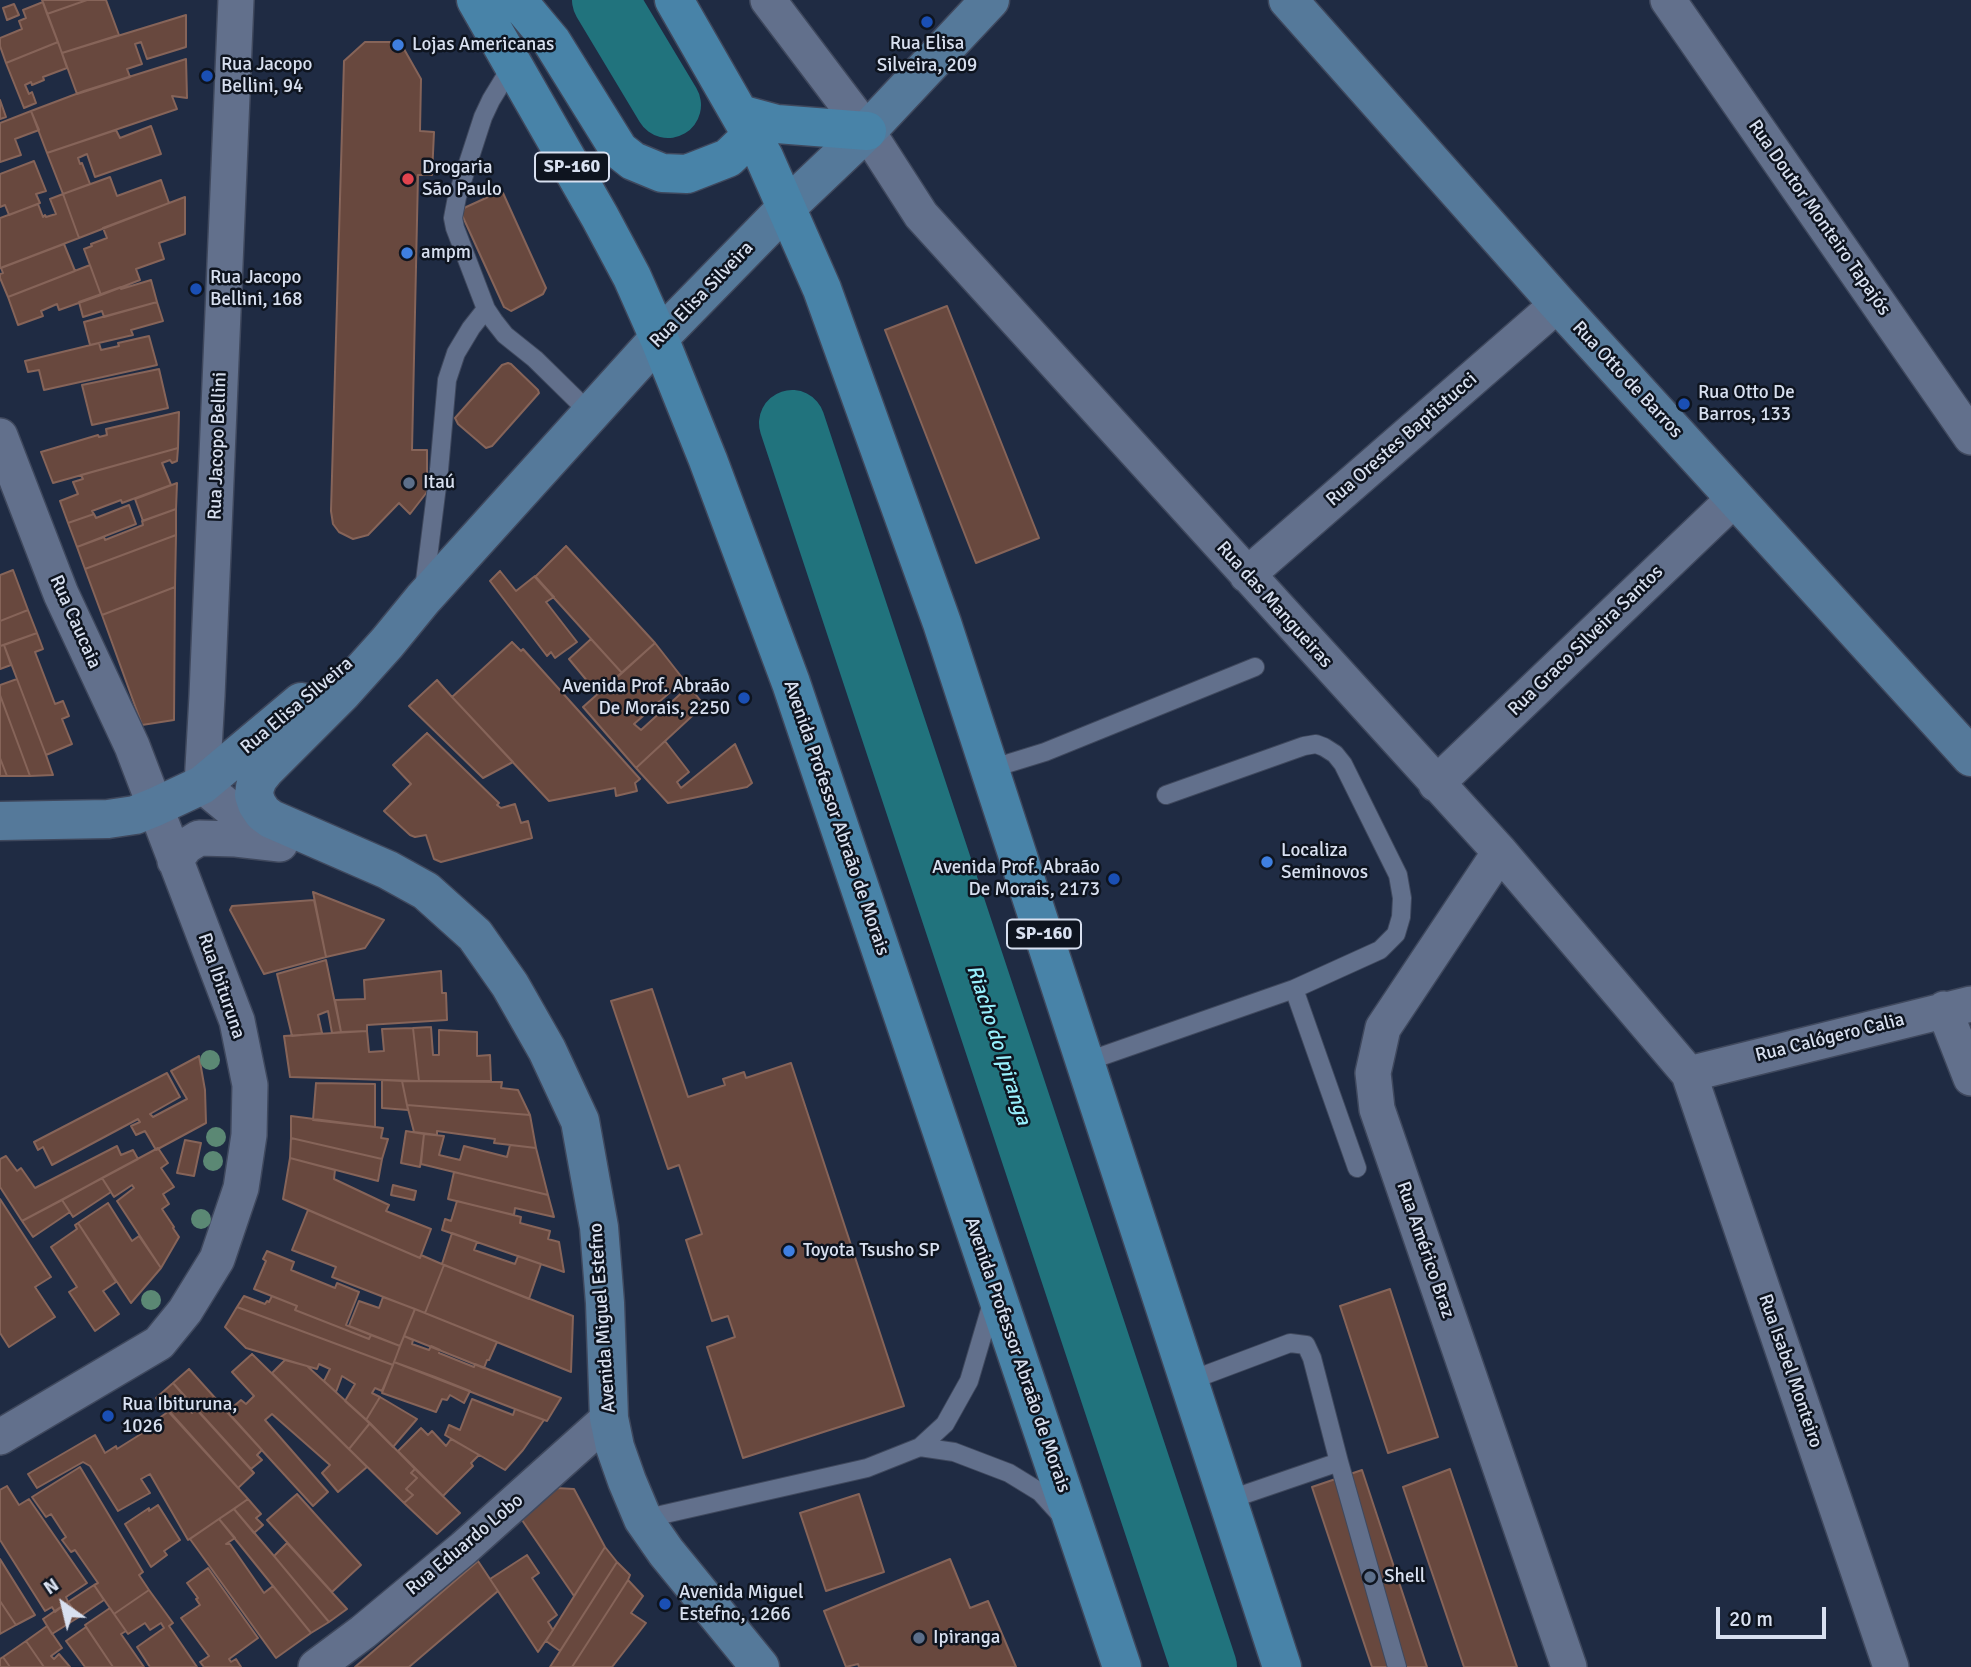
<!DOCTYPE html>
<meta charset="utf-8">
<style>
body{margin:0}
#map{position:relative;width:1971px;height:1667px;overflow:hidden;background:#1f2b43;font-family:Signika,sans-serif}
canvas{display:block}
.north{position:absolute;left:28px;top:1569px;width:70px;height:70px;-webkit-text-stroke:5px #0e141f;paint-order:stroke;rotate:326deg;font-size:19px;font-weight:700;line-height:28px;text-align:center;color:#d8e0f0}
.north::after{content:'';display:block;margin:auto;width:24px;height:32px;background:#d8e0f0;clip-path:polygon(50% 0,100% 100%,50% 72%,0 100%)}
.scale{position:absolute;left:1716px;top:1607px;width:110px;height:32px;box-sizing:border-box;border:4px solid #d8e0f0;border-top:0;padding-left:9px;font-size:21px;line-height:24px;white-space:nowrap;color:#d8e0f0;-webkit-text-stroke:5px #0e141f;paint-order:stroke}
</style>
<div id="map">
<canvas width="1971" height="1667"></canvas>
<div class="north">N</div>
<div class="scale">20 m</div>
</div>
<script>
const context = document.querySelector('canvas').getContext('2d');
context.lineJoin = 'round';
function poly(rows) {
  const path = new Path2D();
  for (const r of rows) {
    path.moveTo(r[0], r[1]);
    for (let i = 2; i < r.length; i += 2) path.lineTo(r[i], r[i + 1]);
  }
  return path;
}
function strokePath(path, color, width, dash) {
  context.strokeStyle = color;
  context.lineWidth = width;
  context.lineCap = dash ? 'butt' : 'round';
  context.setLineDash(dash || []);
  context.stroke(path);
}
function fill(path, color) {
  context.fillStyle = color;
  context.fill(path, 'evenodd');
}
function write(font, color, halo, rows, align = 'center') {
  context.font = font + ' Signika,sans-serif';
  context.lineWidth = 5;
  context.setLineDash([]);
  context.textBaseline = 'middle';
  context.strokeStyle = halo;
  context.fillStyle = color;
  for (const [text, x, y, turn = 0] of rows) {
    context.save();
    context.translate(x, y);
    context.rotate((+turn || 0) * Math.PI / 180);
    context.textAlign = isNaN(turn) ? turn : align;
    if (halo) context.strokeText(text, 0, 0);
    context.fillText(text, 0, 0);
    context.restore();
  }
}
const river = poly([
 [605,0,668,105],
 [792,423,1204,1667]
]);
const building = poly([
 [42,0,87,0,47,14,42,0],
 [87,0,106,0,119,35,62,53,47,14,87,0],
 [43,2,58,42,6,63,0,46,0,38,22,29,19,21,26,18,23,10,43,2],
 [14,4,19,15,7,20,3,8,14,4],
 [186,15,186,47,147,59,141,42,135,44,142,64,127,69,130,77,77,94,62,53,186,15],
 [58,42,67,68,43,77,44,80,32,85,31,82,25,85,29,94,32,92,36,103,24,108,6,63,58,42],
 [365,42,400,42,421,79,420,131,434,132,432,175,418,175,412,450,427,450,427,492,410,514,399,503,368,535,353,539,339,532,333,524,331,511,344,61,365,42],
 [186,59,187,98,172,96,177,109,47,153,31,111,84,91,186,59],
 [0,100,6,117,0,119,0,100],
 [31,111,39,130,15,139,21,155,0,162,0,123,31,111],
 [151,126,161,154,95,177,87,154,78,158,80,164,82,163,90,184,63,194,47,153,116,130,120,138,151,126],
 [34,161,46,191,36,194,40,203,9,215,5,205,0,207,0,174,34,161],
 [110,177,117,196,161,180,169,203,79,238,63,194,110,177],
 [499,192,503,193,546,288,543,294,511,311,504,307,462,215,464,208,499,192],
 [63,194,79,238,0,268,0,218,38,204,43,217,45,215,46,217,56,214,50,199,63,194],
 [185,197,185,234,159,243,164,259,136,269,140,280,101,295,84,249,92,246,91,244,107,238,103,228,185,197],
 [64,244,75,271,8,297,0,278,0,274,3,273,1,268,64,244],
 [90,265,101,295,59,310,57,304,41,311,43,316,18,325,8,297,90,265],
 [151,280,157,302,104,317,102,311,83,317,79,302,121,287,121,289,151,280],
 [157,302,163,321,131,330,133,335,90,345,84,322,157,302],
 [947,306,1039,538,976,563,885,330,947,306],
 [149,336,157,365,44,390,39,370,28,372,25,361,99,343,101,350,119,346,118,343,149,336],
 [508,363,511,364,538,390,539,393,492,446,486,448,458,424,455,418,502,365,508,363],
 [159,369,168,408,92,425,82,385,159,369],
 [179,412,178,448,53,483,41,452,98,435,99,437,107,435,106,429,179,412],
 [178,448,177,461,172,463,170,460,162,463,171,485,122,503,121,500,92,511,94,514,68,523,60,501,78,494,73,482,83,479,81,475,178,448],
 [177,483,176,509,143,521,135,499,177,483],
 [129,505,136,524,77,547,68,523,94,514,96,518,129,505],
 [176,509,176,535,85,569,77,547,104,537,105,540,143,525,142,521,176,509],
 [176,535,175,587,102,615,85,569,176,535],
 [566,546,655,643,622,673,535,577,566,546],
 [13,570,28,610,0,621,0,575,13,570],
 [500,571,516,591,535,576,554,597,546,602,577,642,555,658,551,652,547,656,490,581,500,571],
 [175,587,174,720,142,725,102,615,175,587],
 [28,610,37,633,0,646,0,621,28,610],
 [37,633,43,649,35,652,55,704,63,701,69,716,62,719,72,744,46,755,4,645,37,633],
 [591,639,622,673,598,694,569,659,591,639],
 [512,642,521,651,523,649,640,779,635,783,637,791,616,796,615,788,549,801,452,697,512,642],
 [655,643,684,680,634,724,641,730,689,686,704,705,636,768,583,707,655,643],
 [4,645,11,665,0,669,0,646,4,645],
 [17,679,46,755,53,775,30,776,0,695,0,685,17,679],
 [437,680,452,697,513,762,483,778,409,706,437,680],
 [0,695,30,776,7,776,0,758,0,695],
 [427,733,499,803,497,805,501,808,515,804,521,823,528,821,532,838,441,862,434,859,426,835,415,837,410,835,384,811,411,784,393,765,427,733],
 [665,741,689,772,677,782,681,788,735,744,752,783,747,787,668,803,636,768,665,741],
 [0,758,7,776,0,776,0,758],
 [313,892,384,920,365,948,326,957,313,892],
 [314,900,326,957,264,974,230,910,232,906,314,900],
 [326,960,341,1032,332,1033,328,1011,318,1015,322,1033,292,1036,277,974,326,960],
 [441,971,442,993,446,993,447,1020,367,1025,367,1031,341,1032,335,1000,365,999,364,980,441,971],
 [652,989,688,1097,725,1085,723,1079,744,1072,746,1078,791,1063,904,1406,743,1458,707,1347,735,1337,728,1316,712,1321,686,1240,702,1234,679,1165,668,1169,611,1001,652,989],
 [431,1027,433,1055,439,1055,439,1030,477,1032,477,1056,490,1055,491,1081,419,1081,413,1028,431,1027],
 [413,1028,419,1081,290,1077,284,1036,367,1031,369,1052,384,1051,382,1029,413,1028],
 [199,1056,205,1090,206,1123,156,1150,145,1131,136,1135,131,1126,140,1122,138,1119,52,1165,43,1147,38,1150,34,1142,167,1073,180,1097,150,1114,153,1117,187,1099,171,1071,199,1056],
 [382,1080,402,1081,408,1110,382,1108,382,1080],
 [402,1081,502,1082,501,1088,518,1090,530,1115,407,1105,402,1081],
 [316,1083,375,1084,375,1127,313,1120,316,1083],
 [407,1105,530,1115,536,1148,494,1143,495,1139,437,1131,437,1135,414,1132,407,1105],
 [291,1116,383,1128,381,1138,388,1139,382,1159,291,1138,291,1116],
 [406,1131,424,1134,420,1167,401,1163,406,1131],
 [424,1134,444,1136,439,1155,460,1160,464,1146,507,1157,510,1145,536,1148,548,1195,421,1164,424,1134],
 [291,1138,382,1159,378,1181,290,1158,291,1138],
 [185,1140,201,1143,194,1176,177,1173,185,1140],
 [117,1146,121,1155,133,1150,138,1159,22,1221,0,1187,0,1159,6,1156,17,1171,21,1168,35,1188,117,1146],
 [158,1148,168,1163,161,1168,174,1187,163,1194,169,1204,162,1209,174,1227,173,1228,179,1237,161,1268,117,1201,134,1188,132,1185,114,1197,102,1178,158,1148],
 [290,1158,335,1170,334,1179,389,1205,386,1211,431,1229,420,1258,283,1199,290,1158],
 [454,1172,548,1195,554,1217,515,1208,514,1215,448,1199,454,1172],
 [102,1178,111,1192,73,1217,62,1200,102,1178],
 [393,1185,416,1191,414,1200,391,1195,393,1185],
 [0,1199,51,1277,35,1287,55,1317,9,1347,0,1333,0,1199],
 [62,1200,70,1212,33,1237,22,1221,62,1200],
 [457,1201,521,1217,520,1223,550,1231,548,1239,559,1242,564,1272,442,1230,445,1219,451,1221,457,1201],
 [108,1203,132,1241,139,1236,161,1268,131,1303,78,1223,108,1203],
 [308,1210,420,1258,421,1255,444,1265,425,1313,332,1277,336,1267,292,1250,308,1210],
 [78,1223,116,1282,103,1291,119,1314,95,1331,69,1292,77,1287,51,1247,77,1229,75,1225,78,1223],
 [452,1233,477,1242,474,1250,515,1264,518,1256,541,1264,529,1299,442,1264,452,1233],
 [267,1251,294,1262,291,1270,335,1288,337,1283,359,1292,346,1325,371,1335,369,1339,295,1310,297,1306,254,1289,266,1261,263,1259,267,1251],
 [444,1265,573,1316,571,1372,425,1313,444,1265],
 [1390,1289,1438,1437,1388,1453,1340,1306,1390,1289],
 [244,1296,265,1304,267,1301,269,1302,272,1296,297,1306,295,1310,369,1339,371,1335,400,1346,393,1365,237,1307,244,1296],
 [383,1297,415,1309,400,1346,349,1326,359,1301,379,1308,383,1297],
 [237,1307,393,1365,382,1391,375,1388,372,1393,380,1397,366,1420,345,1401,355,1384,342,1376,336,1392,324,1381,330,1369,319,1364,317,1369,246,1348,225,1327,237,1307],
 [415,1309,497,1342,489,1360,487,1360,484,1368,404,1336,415,1309],
 [404,1336,413,1340,412,1344,429,1350,431,1346,440,1350,439,1353,474,1367,475,1364,561,1398,547,1421,515,1409,394,1362,404,1336],
 [252,1354,367,1467,338,1492,322,1473,330,1465,272,1414,265,1420,328,1492,313,1506,227,1412,241,1400,246,1404,254,1396,232,1372,252,1354],
 [285,1360,307,1366,370,1423,349,1449,272,1373,285,1360],
 [394,1362,435,1377,470,1391,464,1403,450,1395,447,1400,442,1399,436,1412,382,1393,394,1362],
 [189,1369,262,1450,257,1455,262,1460,251,1469,173,1383,189,1369],
 [173,1383,185,1397,181,1402,192,1413,196,1409,254,1473,238,1488,156,1398,173,1383],
 [380,1397,417,1419,393,1447,366,1420,380,1397],
 [472,1399,513,1415,515,1409,544,1420,523,1450,505,1470,445,1435,449,1425,460,1430,472,1399],
 [169,1411,248,1499,188,1540,150,1474,141,1479,150,1493,118,1511,90,1466,83,1462,37,1488,28,1474,95,1435,105,1453,116,1446,117,1449,160,1422,158,1419,169,1411],
 [370,1423,415,1469,411,1473,417,1478,406,1489,413,1495,404,1503,349,1449,370,1423],
 [421,1428,428,1435,432,1431,446,1446,451,1439,479,1455,471,1463,473,1466,443,1496,398,1451,421,1428],
 [80,1467,143,1572,139,1575,149,1590,114,1614,94,1585,98,1583,75,1550,71,1552,62,1540,66,1537,51,1514,46,1517,32,1497,80,1467],
 [415,1469,460,1513,437,1534,404,1503,413,1495,406,1489,417,1478,411,1473,415,1469],
 [1450,1469,1517,1667,1464,1667,1403,1487,1450,1469],
 [1362,1470,1427,1667,1372,1667,1312,1487,1362,1470],
 [7,1486,19,1505,29,1499,87,1583,66,1597,68,1602,55,1612,52,1607,45,1611,0,1540,0,1490,7,1486],
 [556,1488,574,1489,605,1547,574,1596,522,1520,556,1488],
 [297,1494,361,1565,332,1592,267,1520,297,1494],
 [859,1494,884,1572,826,1591,800,1513,859,1494],
 [248,1499,261,1514,256,1518,263,1525,254,1533,234,1509,248,1499],
 [158,1505,180,1540,164,1551,167,1555,151,1567,125,1524,149,1508,149,1511,158,1505],
 [234,1509,274,1556,329,1622,311,1633,219,1519,234,1509],
 [219,1519,235,1538,226,1544,230,1544,264,1593,273,1586,311,1633,276,1658,190,1539,219,1519],
 [287,1543,347,1609,329,1622,274,1556,287,1543],
 [605,1547,617,1562,560,1651,546,1641,605,1547],
 [527,1555,539,1573,532,1578,557,1615,548,1622,553,1630,538,1652,490,1579,527,1555],
 [0,1559,35,1615,16,1625,0,1601,0,1559],
 [950,1559,970,1608,988,1601,1016,1667,859,1667,858,1664,846,1667,824,1611,950,1559],
 [478,1561,498,1591,409,1667,355,1667,478,1561],
 [617,1562,630,1575,628,1580,572,1667,550,1667,617,1562],
 [208,1568,258,1638,229,1659,231,1662,236,1659,241,1667,204,1667,200,1662,209,1656,181,1618,200,1605,196,1599,198,1598,187,1583,208,1568],
 [628,1580,643,1596,631,1613,646,1623,612,1667,572,1667,628,1580],
 [94,1585,104,1600,79,1617,68,1602,94,1585],
 [149,1590,173,1623,169,1626,197,1667,150,1667,137,1647,164,1628,161,1623,150,1630,145,1623,128,1634,114,1614,149,1590],
 [0,1601,16,1625,0,1634,0,1601],
 [68,1602,79,1617,52,1634,43,1619,68,1602],
 [110,1608,126,1631,121,1634,144,1667,113,1667,85,1625,110,1608],
 [47,1626,62,1648,51,1656,54,1659,59,1654,70,1667,44,1667,26,1641,47,1626],
 [86,1627,113,1667,85,1667,66,1641,86,1627],
 [26,1641,44,1667,10,1667,3,1657,26,1641],
 [3,1657,10,1667,0,1667,0,1659,3,1657]
]);
const lane = poly([
 [513,64,491,100,483,117,457,197,453,218,455,228,486,309,494,321,505,335,535,359,590,413],
 [424,589,439,470,447,380,456,353,471,328,486,309],
 [990,769,1045,752,1255,667],
 [1166,795,1304,746,1316,744,1324,747,1335,754,1343,764,1398,875,1402,898,1401,917,1396,934,1380,950,1294,989],
 [1085,1062,1294,989,1357,1168],
 [1189,1381,1290,1343,1306,1345,1312,1358,1339,1462],
 [920,1447,954,1452,1009,1473,1040,1492,1059,1513],
 [1228,1500,1339,1462,1397,1667],
 [643,1519,867,1468,920,1447,945,1424,969,1381,992,1303]
]);
const street = poly([
 [236,0,207,696,202,785,231,809,281,840],
 [768,0,867,131,921,215,1500,852,1689,1074,1891,1667],
 [1668,0,1971,437],
 [0,436,61,594,132,746,237,1021,250,1085,249,1135,241,1188,217,1259,185,1311,159,1343,0,1437],
 [1247,575,1558,304],
 [1436,784,1735,498],
 [1500,852,1383,1028,1373,1073,1377,1109,1569,1667],
 [175,861,186,846,199,838,236,839,280,844],
 [1944,1009,1971,1078],
 [1689,1074,1971,1004],
 [316,1667,363,1632,464,1548,609,1418]
]);
const secondary = poly([
 [1288,0,1558,304,1971,757],
 [0,821,108,819,135,815,155,807,202,785,301,702],
 [760,1667,666,1552,643,1519,627,1481,615,1447,609,1418,605,1303,599,1227,580,1121,547,1050,510,985,475,935,426,891,388,870,271,819,263,813,257,804,254,795,255,787,258,779,266,769,342,693,387,643,423,599,659,338,787,207,867,131,990,0]
]);
const primary = poly([
 [476,0,600,217,632,277,659,338,708,460,791,683,1122,1667],
 [517,0,552,42,619,150,633,161,662,173,687,174,728,158,752,135],
 [674,0,764,157,822,289,942,623,1282,1667],
 [740,114,777,124,867,131]
]);
const trees = [
 [210,1060],
 [216,1137],
 [213,1161],
 [201,1219],
 [151,1300]
];
const markers = [
 [927,22,7,"#1a4fb4"],
 [398,45,7,"#3f7fe0"],
 [207,76,7,"#1a4fb4"],
 [408,179,7,"#e0444e"],
 [407,253,7,"#3f7fe0"],
 [196,289,7,"#1a4fb4"],
 [1684,404,7,"#1a4fb4"],
 [409,483,7,"#5c6f8a"],
 [744,698,7,"#1a4fb4"],
 [1267,862,7,"#3f7fe0"],
 [1114,879,7,"#1a4fb4"],
 [789,1251,7,"#3f7fe0"],
 [108,1416,7,"#1a4fb4"],
 [1370,1577,7,"#5c6f8a"],
 [665,1604,7,"#1a4fb4"],
 [919,1638,7,"#5c6f8a"]
];
const shields = [
 [572,167,74],
 [1044,934,74]
];
const shieldNames = [
 ["SP-160",572,167],
 ["SP-160",1044,934]
];
const poiNames = [
 ["Rua Elisa",927,44,"center"],
 ["Silveira, 209",927,66,"center"],
 ["Lojas Americanas",412,45],
 ["Rua Jacopo",221,65],
 ["Bellini, 94",221,87],
 ["Drogaria",422,168],
 ["São Paulo",422,190],
 ["ampm",421,253],
 ["Rua Jacopo",210,278],
 ["Bellini, 168",210,300],
 ["Rua Otto De",1698,393],
 ["Barros, 133",1698,415],
 ["Itaú",423,483],
 ["Avenida Prof. Abraão",730,687,"right"],
 ["De Morais, 2250",730,709,"right"],
 ["Localiza",1281,851],
 ["Seminovos",1281,873],
 ["Avenida Prof. Abraão",1100,868,"right"],
 ["De Morais, 2173",1100,890,"right"],
 ["Toyota Tsusho SP",803,1251],
 ["Rua Ibituruna,",122,1405],
 ["1026",122,1427],
 ["Shell",1384,1577],
 ["Avenida Miguel",679,1593],
 ["Estefno, 1266",679,1615],
 ["Ipiranga",933,1638]
];
const streetNames = [
 ["Rua Doutor Monteiro Tapajós",1819,218,55],
 ["Rua Elisa Silveira",702,295,-46],
 ["Rua Otto de Barros",1627,380,47],
 ["Rua Orestes Baptistucci",1402,440,-41],
 ["Rua Jacopo Bellini",218,446,-88],
 ["Rua das Mangueiras",1274,605,48],
 ["Rua Caucaia",75,622,66],
 ["Rua Graco Silveira Santos",1586,641,-44],
 ["Rua Elisa Silveira",297,706,-40],
 ["Avenida Professor Abraão de Morais",836,818,71],
 ["Rua Ibituruna",221,986,71],
 ["Rua Calógero Calia",1830,1038,-14],
 ["Rua Américo Braz",1425,1250,71],
 ["Avenida Miguel Estefno",603,1318,-94],
 ["Avenida Professor Abraão de Morais",1017,1355,71],
 ["Rua Isabel Monteiro",1790,1371,71],
 ["Rua Eduardo Lobo",465,1545,-40]
];
const waterNames = [
 ["Riacho do Ipiranga",998,1045,72]
];
strokePath(river, '#21737d', 66);
fill(building, '#68483e');
strokePath(building, '#866459', 2);
strokePath(lane, '#3f485d', 20);
strokePath(street, '#3f485d', 38);
strokePath(secondary, '#3f485d', 41);
strokePath(primary, '#3f485d', 41);
strokePath(lane, '#62708c', 18);
strokePath(street, '#62708c', 35);
strokePath(secondary, '#55799a', 38);
strokePath(primary, '#4883a8', 38);
context.fillStyle = '#5b8874';
for (const [x, y] of trees) {
  context.beginPath();
  context.arc(x, y, 10, 0, 2 * Math.PI);
  context.fill();
}
for (const [x, y, r, color] of markers) {
  const dot = new Path2D();
  dot.arc(x, y, r, 0, 2 * Math.PI);
  context.fillStyle = color;
  context.fill(dot);
  strokePath(dot, '#0e141f', 2.5);
}
for (const [x, y, w] of shields) {
  const box = new Path2D();
  box.roundRect(x - w / 2, y - 14.5, w, 29, 5);
  context.fillStyle = '#0e141f';
  context.fill(box);
  strokePath(box, '#d8e0f0', 2);
}
write('bold 18px', '#d8e0f0', null, shieldNames);
write('19px', '#d8e0f0', '#0e141f', poiNames, 'left');
write('19px', '#d8e0f0', '#0e141f', streetNames);
write('italic 21px', '#98f0fd', '#0e141f', waterNames);
</script>
